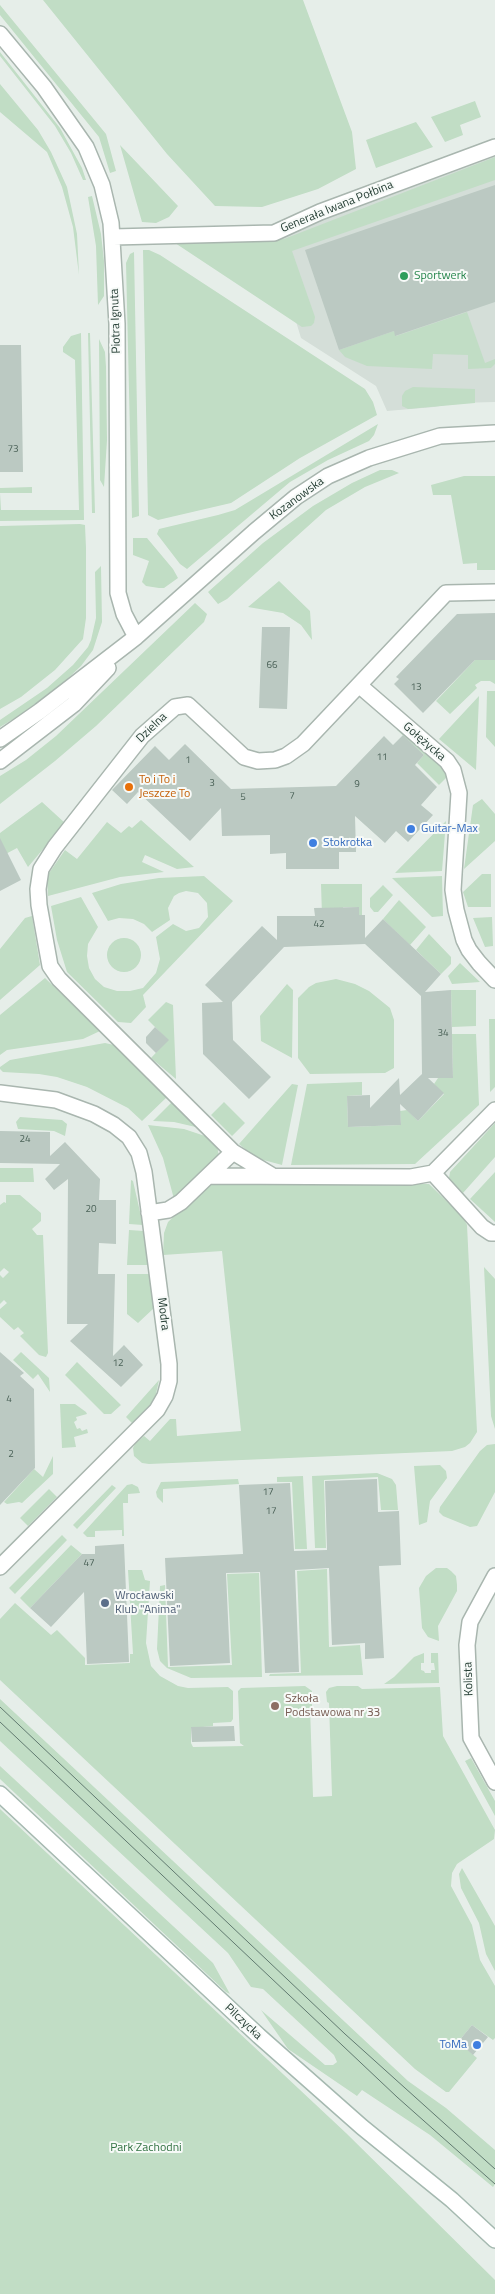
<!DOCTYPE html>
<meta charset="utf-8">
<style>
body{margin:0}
canvas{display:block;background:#e6eee9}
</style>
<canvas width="495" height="2294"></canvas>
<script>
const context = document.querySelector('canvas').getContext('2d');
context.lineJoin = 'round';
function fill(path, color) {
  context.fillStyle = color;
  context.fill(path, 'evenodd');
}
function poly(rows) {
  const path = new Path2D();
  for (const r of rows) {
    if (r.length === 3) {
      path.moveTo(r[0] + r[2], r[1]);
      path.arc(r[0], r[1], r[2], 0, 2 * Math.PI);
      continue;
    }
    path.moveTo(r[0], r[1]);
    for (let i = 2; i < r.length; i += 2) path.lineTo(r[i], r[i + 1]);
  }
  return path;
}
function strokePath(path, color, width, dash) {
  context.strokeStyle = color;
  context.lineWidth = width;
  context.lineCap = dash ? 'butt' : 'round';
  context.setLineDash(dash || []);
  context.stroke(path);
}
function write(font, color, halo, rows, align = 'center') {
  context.font = font + ' "Titillium Web",sans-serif';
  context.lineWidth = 4;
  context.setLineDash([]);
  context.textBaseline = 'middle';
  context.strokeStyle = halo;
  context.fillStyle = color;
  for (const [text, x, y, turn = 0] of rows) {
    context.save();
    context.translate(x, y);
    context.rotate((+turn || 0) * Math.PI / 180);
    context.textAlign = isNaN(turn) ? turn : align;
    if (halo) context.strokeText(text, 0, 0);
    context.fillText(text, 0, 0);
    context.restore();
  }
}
const built = poly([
 [495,155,495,402,458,403,434,407,387,411,376,386,301,338,271,239]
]);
const green = poly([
 [43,0,303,0,352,132,356,169,318,189,262,207,215,206,167,154],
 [0,5,106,134,116,171,110,173,99,137,0,15],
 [0,52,60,128,82,168,86,180,83,180,71,153,55,126,0,56],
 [0,84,38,130,51,152,67,187,77,234,79,275,73,227,62,187,47,152,0,112],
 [475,101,481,117,460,125,463,135,445,142,431,117],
 [416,122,433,147,376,168,366,140],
 [120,145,178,206,169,217,156,223,142,222],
 [495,157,495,180,292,251,315,317,314,323,311,326,302,327,175,243,284,239],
 [92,196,101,234,104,261,104,296,98,305,96,246,88,197],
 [143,250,149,250,160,255,365,389,373,402,377,415,300,458,231,503,158,520,148,515],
 [134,252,139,516,132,518,126,263,130,254],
 [467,312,485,363,495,359,495,364,491,368,468,369,468,355,433,354,432,369,367,366,345,357,339,350,394,331,396,336],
 [81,333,84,520,0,521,0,488,32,487,32,493,0,493,1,510,79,510,75,360,63,352,63,347,71,336],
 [88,333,90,333,95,513,92,513],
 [99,339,105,352,106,367,107,440,104,487,100,480],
 [413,387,475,389,475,403,408,409,402,406,402,396,405,391],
 [378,424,374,435,369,441,328,460,290,482,187,569,180,564,157,534,159,529,218,515,235,510],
 [380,470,392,470,399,473,365,487,326,510,227,599,218,604,208,592,263,543,313,506,352,483],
 [464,476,495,476,495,570,477,570,477,563,463,564,451,495,433,495,431,485],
 [80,524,85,525,86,548,86,618,83,639,55,670,21,697,0,709,0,526],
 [133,538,147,538,173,569,178,578,164,588,159,588,146,586,142,582,149,561,133,555],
 [101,566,102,622,93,650,81,666,61,685,25,712,0,727,0,720,47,688,73,665,88,647,91,640,96,618,95,572],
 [279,581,310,611,312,640,301,625,283,613,248,607],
 [195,603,207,614,204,622,96,726,55,761,0,804,0,776,26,760,56,736],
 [475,660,495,660,495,684,490,681,481,681,475,685,477,688,450,714,436,701],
 [487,691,495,691,495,747,486,737],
 [479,696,476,770,439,739],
 [398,727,436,757,447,772,447,777,439,785,417,763,424,755,397,730],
 [482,799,495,814,495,841,464,869,473,805],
 [42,802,65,823,28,867,17,848,0,857,0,833],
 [141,820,194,867,177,869,145,855,142,862,164,872,120,877,48,896,47,876,65,850,77,859,107,822,121,833,129,826,132,828],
 [446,821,442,871,395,873],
 [482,874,491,874,491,907,468,907,463,892],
 [204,876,233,901,143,995,146,1007,131,1023,118,1022,67,972,57,940,51,906,81,897,98,927,88,944,87,956,89,968,95,979,104,987,117,991,130,991,143,988,156,973,160,959,156,937,173,924,186,931,199,928,208,917,207,903,198,893,186,891,179,893,174,896,168,908,170,920,152,932,144,924,133,919,119,918,108,921,92,893,121,884,159,878],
 [442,876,443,916,432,917,392,878],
 [321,884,362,884,362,915,359,915,359,907,343,907,343,915,322,916],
 [383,885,393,895,378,912,374,912,370,907,370,898],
 [399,900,426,927,410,945,383,919],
 [32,916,40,965,0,1000,0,949,25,918],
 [492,917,493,946,485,947,473,918],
 [429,934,451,957,451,964,441,974,416,950],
 [124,955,17],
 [460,963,480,982,452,984,448,976],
 [45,978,100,1031,83,1039,7,1050,0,1055,0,1015],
 [336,979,355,984,369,991,390,1008,394,1020,394,1068,385,1073,310,1074,298,1058,298,998,309,987,316,983],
 [287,984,293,990,292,1058,261,1041,260,1016],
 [451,990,476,990,476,1026,452,1027],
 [166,1002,173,1005,176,1079,151,1058,168,1040,148,1020],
 [489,1019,495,1019,495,1087,490,1092],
 [452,1034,476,1034,479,1105,415,1164,291,1165,307,1084,362,1082,362,1095,347,1096,348,1127,401,1125,400,1111,407,1110,418,1121,444,1094,434,1084,438,1078,453,1078],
 [105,1043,114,1045,167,1097,142,1121,128,1108,87,1087,57,1077,39,1074,3,1072,0,1069,0,1067,10,1060],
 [292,1084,298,1085,282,1165,256,1158,239,1144],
 [172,1102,200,1128,174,1122,153,1121],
 [224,1102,245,1123,232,1136,211,1115],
 [20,1117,62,1120,67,1124,65,1136,54,1131,18,1129,16,1122],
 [495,1123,495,1157,463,1193,449,1178,450,1172],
 [148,1125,184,1129,208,1137,217,1145,219,1157,174,1199,163,1158],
 [0,1168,33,1168,34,1182,0,1182],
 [495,1172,495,1222,470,1199],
 [131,1180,133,1181,143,1225,129,1224],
 [231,1180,429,1184,463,1217,467,1225,477,1432,470,1443,465,1447,452,1451,149,1464,142,1463,134,1456,133,1448,135,1444,144,1436,150,1441,170,1419,176,1419,177,1436,241,1431,222,1251,163,1255,164,1233,168,1222,208,1184],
 [6,1195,20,1195,41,1213,41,1221,32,1229,37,1235,43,1235,48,1353,46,1357,39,1355,20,1336,24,1333,18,1327,14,1330,0,1317,0,1309,7,1303,4,1300,0,1304,0,1275,3,1278,9,1272,4,1268,0,1272,0,1205,4,1202,6,1203],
 [129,1230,144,1231,148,1265,127,1265],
 [484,1267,495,1279,495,1429,491,1416],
 [127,1274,149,1274,154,1308,138,1323,127,1314],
 [21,1352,49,1378,50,1392,38,1374,33,1379,13,1360],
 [77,1362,121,1405,111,1414,104,1414,65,1375],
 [159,1380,156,1394,151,1404,146,1412,133,1424,126,1417],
 [60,1404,75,1404,86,1412,87,1414,76,1417,77,1420,74,1422,77,1429,80,1428,82,1431,87,1429,88,1433,74,1437,76,1447,62,1448],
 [495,1444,495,1492,477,1526,470,1527,443,1516,439,1512,440,1507,480,1451,487,1445],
 [53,1456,53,1474,22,1503,19,1502,7,1504,4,1502,34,1469,43,1477],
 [440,1465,446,1471,447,1478,430,1501,427,1522,419,1525,414,1466],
 [377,1473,392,1479,396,1485,398,1510,381,1510,378,1477,324,1480,326,1548,315,1548,312,1476],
 [303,1476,307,1549,295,1549,292,1482,277,1482,277,1477],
 [238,1479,239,1484,163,1489,163,1503,157,1497,156,1492,161,1482],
 [132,1484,138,1487,140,1493,128,1494,128,1503,123,1503,124,1536,122,1536,122,1530,95,1531,95,1537,87,1537,83,1533,127,1485],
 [112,1485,116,1488,77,1529,73,1525],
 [49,1489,57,1497,28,1526,20,1518],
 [62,1535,67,1540,15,1594,9,1588],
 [71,1545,82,1554,30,1608,20,1598],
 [436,1568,447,1568,451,1571,456,1576,457,1585,457,1591,438,1626,439,1641,428,1637,422,1628,419,1588,426,1576],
 [327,1569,329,1647,360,1645,363,1675,269,1676,270,1674,301,1673,297,1571],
 [128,1570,142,1570,145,1580,150,1581,146,1643,151,1666,160,1676,178,1686,188,1688,228,1687,233,1691,233,1719,231,1722,213,1723,213,1726,191,1728,191,1743,193,1747,244,1746,240,1743,238,1691,241,1688,305,1686,312,1691,312,1707,310,1707,313,1797,332,1796,329,1703,327,1702,326,1692,329,1688,337,1686,358,1686,362,1689,440,1687,443,1736,495,1830,494,1839,457,1864,452,1873,451,1886,472,1925,480,1960,495,1986,495,2038,493,2040,472,2025,458,2042,477,2058,449,2092,446,2092,415,2069,0,1680,0,1619,15,1603,51,1635,57,1630,85,1658,85,1665,130,1663,130,1654,133,1654],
 [259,1573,262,1677,191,1678,167,1668,160,1661,157,1649,160,1586,165,1585,168,1667,232,1665,227,1574],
 [424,1653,424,1663,421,1663,421,1670,424,1671,425,1673,431,1673,431,1670,435,1670,434,1663,431,1663,431,1653,438,1653,439,1683,384,1684,394,1677,414,1657],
 [0,1699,408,2081,446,2108,495,2150,495,2184,493,2187,430,2135,362,2090,357,2096,288,2049,261,2010,325,2065,333,2065,337,2062,334,2055,263,1989,251,1987,228,1953,0,1741],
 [471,1758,495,1801,495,1816,465,1761],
 [0,1766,213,1963,230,1994,226,1992,0,1779],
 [0,1809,346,2133,495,2280,495,2294,0,2294],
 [462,1868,495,1926,495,1971,486,1954,479,1923,461,1888,459,1874]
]);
const building = poly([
 [495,185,495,302,395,336,394,331,339,350,305,250],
 [0,345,21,345,23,472,0,472],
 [495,613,495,660,475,660,423,713,394,684,399,679,396,677,457,614],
 [262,627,290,627,287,709,259,708],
 [403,735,424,755,415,765,437,787,421,805,433,815,408,842,396,831,385,843,355,816,356,852,339,852,339,869,286,869,286,853,270,854,270,835,222,836,221,808,190,841,138,792,127,804,112,790,155,746,169,760,185,744,231,789,336,786,384,736,393,745],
 [0,838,21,880,0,891],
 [359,907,359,915,365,915,365,938,383,919,441,974,425,992,451,990,453,1078,428,1078,444,1093,418,1121,400,1104,401,1125,348,1127,347,1096,370,1095,370,1108,399,1078,400,1095,422,1074,421,996,365,944,284,947,232,1002,233,1040,271,1077,249,1099,203,1054,202,1003,223,1002,205,985,262,926,277,940,277,916,315,916,314,908],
 [155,1027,169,1040,156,1053,146,1043,146,1037],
 [0,1131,50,1132,50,1156,65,1142,100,1179,99,1200,116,1200,116,1244,99,1243,98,1274,115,1274,113,1356,124,1345,143,1365,121,1387,70,1341,88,1324,67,1324,68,1179,54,1190,45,1179,60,1164,0,1163],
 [0,1352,24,1373,20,1376,34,1389,35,1468,0,1505],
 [377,1479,378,1512,399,1511,401,1565,379,1566,384,1658,365,1659,365,1643,332,1645,329,1568,295,1570,299,1672,265,1673,260,1572,226,1573,230,1663,170,1666,165,1558,243,1554,239,1485,290,1483,294,1551,327,1550,325,1481],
 [124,1544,129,1662,87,1664,84,1592,51,1627,30,1608,82,1554,95,1554,95,1546],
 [234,1726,235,1741,192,1742,191,1727],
 [472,2025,488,2037,473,2055,458,2042]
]);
const street = poly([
 [0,34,44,87,86,147,102,185,111,223,117,324,118,593,124,614,136,637],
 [113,237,274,233,320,212,495,147],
 [360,686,447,761,453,770,459,793,453,890,456,910,464,940,469,950,479,963,495,980],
 [0,739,40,711,136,637,254,532,296,497,328,476,369,458,440,436,495,433],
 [0,761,74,704,108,668],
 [0,1093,56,1100,94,1114,114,1125,129,1137,139,1153,144,1172,169,1364,169,1381,165,1396,157,1410,0,1567],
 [433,1173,482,1227,491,1233,495,1233],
 [271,1175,233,1152,59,979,50,966,39,905,38,889,41,869,55,847,142,736,175,707,188,705,244,757,258,761,275,760,286,756,303,744,446,593,495,592],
 [209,1176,411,1177,433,1173,495,1110],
 [149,1213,168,1210,181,1202,233,1152],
 [495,1576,470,1622,467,1645,471,1738,495,1782]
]);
const secondary = poly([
 [0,1794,259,2036,362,2127,452,2200,495,2240]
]);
const tram = poly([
 [0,1707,345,2034,495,2169],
 [0,1722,397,2097,495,2184]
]);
const markers = [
 [404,276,5,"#2e9e5b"],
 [129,787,5,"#e8710a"],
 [411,829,5,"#3f7fe0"],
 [313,843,5,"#3f7fe0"],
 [105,1603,5,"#5c6f8a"],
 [275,1706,5,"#8d6e63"],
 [477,2045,5,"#3f7fe0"]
];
const numberNames = [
 ["73",13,450],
 ["66",272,666],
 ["13",416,688],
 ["11",382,758],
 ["1",188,761],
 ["3",212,784],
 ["9",357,785],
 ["7",292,797],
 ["5",243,798],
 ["42",319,925],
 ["34",443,1034],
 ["24",25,1140],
 ["20",91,1210],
 ["12",118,1364],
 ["4",9,1400],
 ["2",11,1455],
 ["17",268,1493],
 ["17",271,1512],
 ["47",89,1564]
];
const streetNames = [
 ["Generała Iwana Połbina",337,207,-22],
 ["Piotra Ignuta",116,321,-92],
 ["Kozanowska",297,499,-36],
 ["Dzielna",152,728,-44],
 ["Gołężycka",424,742,41],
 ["Modra",163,1314,83],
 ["Kolista",469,1679,-92],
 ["Pilczycka",243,2022,43]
];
const leisureNames = [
 ["Sportwerk",414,276]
];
const foodNames = [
 ["To i To i",139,780],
 ["Jeszcze To",139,794]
];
const shopNames = [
 ["Guitar-Max",421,829],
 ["Stokrotka",323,843],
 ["ToMa",467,2045,"right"]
];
const serviceNames = [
 ["Wrocławski",115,1596],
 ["Klub \"Anima\"",115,1610]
];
const educationNames = [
 ["Szkoła",285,1699],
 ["Podstawowa nr 33",285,1713]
];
const parkNames = [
 ["Park Zachodni",146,2148]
];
fill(built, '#d4ded8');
fill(green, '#c1ddc5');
fill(building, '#bbc9c2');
strokePath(street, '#a9b6af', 18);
strokePath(secondary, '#a5b9b0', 18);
strokePath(street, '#fff', 15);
strokePath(secondary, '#fff', 15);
strokePath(tram, '#617a70', 1);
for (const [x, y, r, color] of markers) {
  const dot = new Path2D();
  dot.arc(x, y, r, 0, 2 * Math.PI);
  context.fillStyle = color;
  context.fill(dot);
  strokePath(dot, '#f7faf8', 2);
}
write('10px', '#4b6258', null, numberNames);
write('12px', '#263f35', '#f7faf8', streetNames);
write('12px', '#27864d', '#f7faf8', leisureNames, 'left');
write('12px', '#c56008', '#f7faf8', foodNames, 'left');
write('12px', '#366cbe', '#f7faf8', shopNames, 'left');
write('12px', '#4e5e75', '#f7faf8', serviceNames, 'left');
write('12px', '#785e54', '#f7faf8', educationNames, 'left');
write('12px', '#337343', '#f7faf8', parkNames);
</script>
